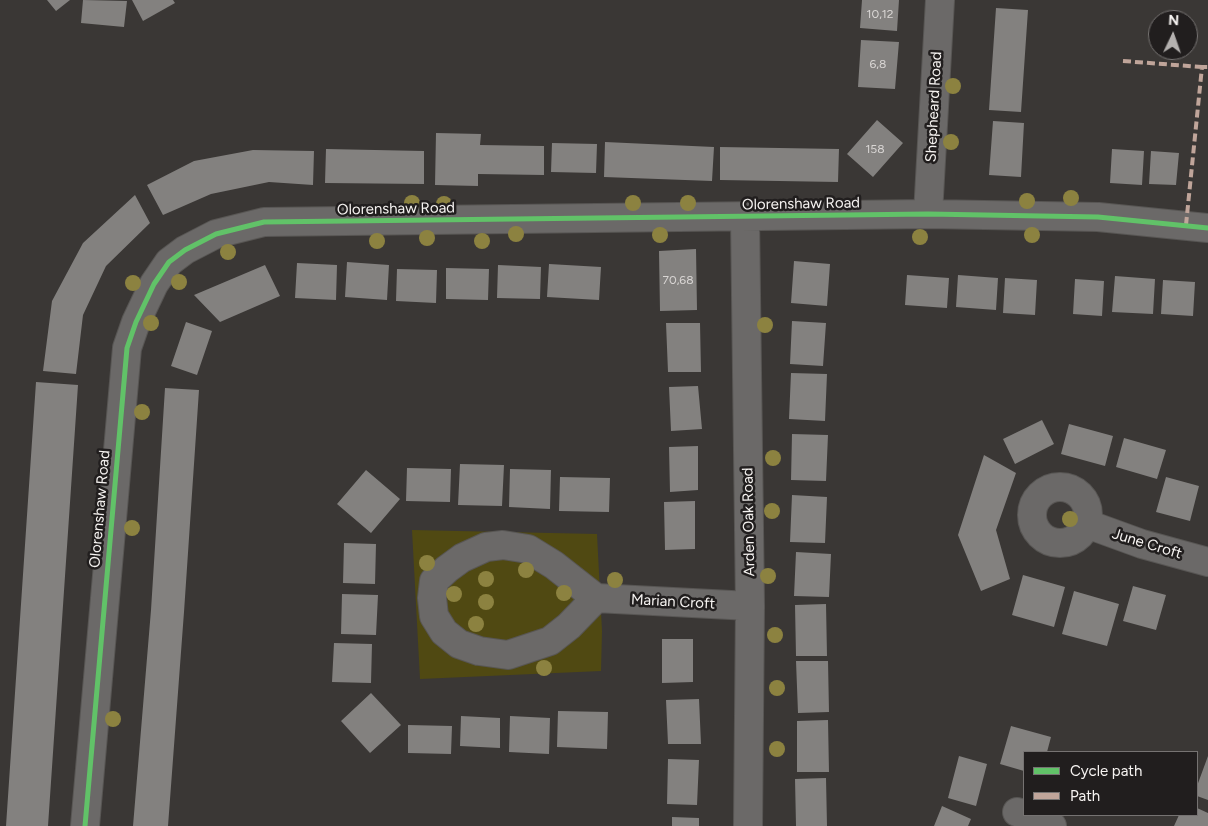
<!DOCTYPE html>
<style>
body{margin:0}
#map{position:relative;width:1208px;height:826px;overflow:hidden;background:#3a3735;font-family:Figtree,sans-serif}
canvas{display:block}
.legend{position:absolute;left:1023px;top:751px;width:175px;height:65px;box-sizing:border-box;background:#211e1e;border:1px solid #767372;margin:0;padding:6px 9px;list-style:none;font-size:15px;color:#f6f3f1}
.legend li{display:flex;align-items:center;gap:10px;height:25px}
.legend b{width:25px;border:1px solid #767372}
.north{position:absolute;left:1148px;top:10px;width:50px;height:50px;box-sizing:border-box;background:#211e1e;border:1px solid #767372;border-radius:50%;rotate:3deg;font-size:14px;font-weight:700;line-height:20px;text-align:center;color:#f6f3f1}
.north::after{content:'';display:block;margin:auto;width:18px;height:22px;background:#b4b1af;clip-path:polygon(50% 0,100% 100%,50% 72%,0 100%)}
</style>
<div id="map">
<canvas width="1208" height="826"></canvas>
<ul class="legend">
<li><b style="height:6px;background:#61c268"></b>Cycle path</li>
<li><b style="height:6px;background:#c0a59a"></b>Path</li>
</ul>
<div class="north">N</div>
</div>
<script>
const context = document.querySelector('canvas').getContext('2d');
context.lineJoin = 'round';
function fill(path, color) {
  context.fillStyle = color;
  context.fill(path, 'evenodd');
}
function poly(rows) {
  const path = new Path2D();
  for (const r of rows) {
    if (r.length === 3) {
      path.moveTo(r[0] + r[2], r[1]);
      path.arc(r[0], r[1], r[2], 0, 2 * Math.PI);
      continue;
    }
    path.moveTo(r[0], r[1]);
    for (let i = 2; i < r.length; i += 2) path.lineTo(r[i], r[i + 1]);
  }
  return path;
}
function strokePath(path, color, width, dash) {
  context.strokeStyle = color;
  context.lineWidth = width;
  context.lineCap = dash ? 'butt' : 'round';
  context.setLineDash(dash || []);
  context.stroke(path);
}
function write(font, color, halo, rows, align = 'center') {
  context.font = font + ' Figtree,sans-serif';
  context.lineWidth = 5;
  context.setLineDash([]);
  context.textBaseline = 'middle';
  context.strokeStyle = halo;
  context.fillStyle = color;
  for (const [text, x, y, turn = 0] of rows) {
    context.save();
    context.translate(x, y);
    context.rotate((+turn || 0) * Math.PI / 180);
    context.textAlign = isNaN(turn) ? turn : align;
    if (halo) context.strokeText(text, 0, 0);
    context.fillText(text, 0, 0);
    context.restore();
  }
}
const green = poly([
 [412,530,597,534,602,631,601,671,420,679]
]);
const building = poly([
 [47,0,70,0,56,11],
 [83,0,127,1,124,27,81,23],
 [132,0,173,0,175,3,143,21],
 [862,0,899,0,897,31,860,28],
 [996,8,1028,10,1021,112,989,110],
 [861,40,899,42,895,89,858,87],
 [877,120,903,143,873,177,847,154],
 [993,121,1024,123,1021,177,989,175],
 [436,133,481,134,480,145,544,146,544,175,478,174,478,186,435,185],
 [605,142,714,147,712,181,604,177],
 [552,143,597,144,596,173,551,172],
 [720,147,839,149,838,182,720,180],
 [326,149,424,151,424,184,325,183],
 [1112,149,1144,151,1142,185,1110,183],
 [253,150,314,151,313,185,269,182,211,194,163,215,147,185,194,161],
 [1151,151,1179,153,1176,185,1149,184],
 [135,195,150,223,106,266,83,315,76,374,43,371,52,301,83,243],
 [696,249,697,310,660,311,659,251],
 [794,261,830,264,827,306,791,303],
 [347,262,389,265,387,300,345,297],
 [297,263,337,265,336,300,295,298],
 [549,264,601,267,599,300,547,297],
 [265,265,280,296,220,322,194,295],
 [498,265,541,267,540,299,497,298],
 [446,268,489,269,488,300,446,299],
 [397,269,437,270,436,303,396,301],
 [907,275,949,278,947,308,905,305],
 [958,275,998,278,996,310,956,307],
 [1115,276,1155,279,1153,314,1112,312],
 [1005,278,1037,280,1035,315,1003,313],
 [1075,279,1104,281,1102,316,1073,314],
 [1163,280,1195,282,1193,316,1161,314],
 [792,321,826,323,823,366,790,364],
 [186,322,212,331,197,375,171,366],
 [666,323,700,323,701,372,668,372],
 [791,373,827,374,825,421,789,419],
 [36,382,78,385,48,826,6,826],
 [698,386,702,429,671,431,669,387],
 [165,388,199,390,184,612,168,826,133,826,151,610],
 [1042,420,1054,444,1015,464,1003,439],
 [1069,424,1113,436,1105,466,1061,454],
 [792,434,828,435,826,481,791,480],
 [1124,438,1166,450,1157,479,1116,467],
 [698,446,698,490,670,492,669,447],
 [984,455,1016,473,996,530,1010,579,981,591,958,535],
 [460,464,504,465,502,506,458,505],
 [407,468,451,469,450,502,406,501],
 [510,469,551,470,550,509,509,507],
 [366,470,400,499,371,533,337,504],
 [560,477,610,478,609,512,559,511],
 [1166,477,1199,486,1190,521,1156,512],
 [792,495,827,497,825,543,790,542],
 [695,501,695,549,665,550,664,502],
 [344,543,376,544,375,584,343,583],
 [796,552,831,554,829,597,794,596],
 [1023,575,1065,587,1054,627,1012,615],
 [1133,586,1166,595,1156,630,1123,621],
 [1074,591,1119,604,1107,646,1062,634],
 [342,594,378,595,376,635,341,634],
 [826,604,827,656,796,656,795,605],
 [662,639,693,639,693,682,662,683],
 [334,643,372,644,371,683,332,682],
 [796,661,828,661,829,712,798,713],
 [371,693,401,725,370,753,341,721],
 [699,699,701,744,668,744,666,700],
 [558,711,608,712,607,749,557,747],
 [461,716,500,718,500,748,460,746],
 [510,716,550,718,549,754,509,752],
 [828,720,829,772,797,772,797,721],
 [408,725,452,726,451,754,408,753],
 [1011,726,1051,737,1047,752,1024,752,1024,771,1000,764],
 [959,756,987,764,976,806,948,798],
 [1208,756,1208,800,1197,796,1197,786],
 [668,759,699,760,697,805,667,804],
 [826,778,827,826,796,826,795,779],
 [942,806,971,819,968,826,934,826],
 [1197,808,1208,813,1208,826,1174,826,1179,815,1197,815],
 [672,817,699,818,699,826,672,826]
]);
const minor = poly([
 [928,214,940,0],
 [745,217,750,606,748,826],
 [1060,515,28],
 [1087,524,1142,544,1208,562],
 [596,598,554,565,528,549,503,545,486,547,462,558,447,569,434,581,432,598,434,616,444,632,459,644,479,651,508,655,550,641,569,626,596,598,750,606],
 [1017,812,1052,826],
 [85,826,127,348,136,322,154,284,169,262,185,250,216,234,264,222,928,214,1098,217,1208,228]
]);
const quiet = poly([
 [1123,61,1202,67],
 [1186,225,1202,67,1208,67]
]);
const cycleway = poly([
 [85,826,127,348,136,322,154,284,169,262,185,250,216,234,264,222,928,214,1098,217,1208,228]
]);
const trees = [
 [953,86],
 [951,142],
 [1071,198],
 [1027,201],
 [412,203],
 [633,203],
 [688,203],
 [444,204],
 [516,234],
 [660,235],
 [1032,235],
 [920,237],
 [427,238],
 [377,241],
 [482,241],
 [228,252],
 [179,282],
 [133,283],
 [151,323],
 [765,325],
 [142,412],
 [773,458],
 [772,511],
 [1070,519],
 [132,528],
 [427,563],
 [526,570],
 [768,576],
 [486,579],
 [615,580],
 [564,593],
 [454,594],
 [486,602],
 [476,624],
 [775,635],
 [544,668],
 [777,688],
 [113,719],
 [777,749]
];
const numberNames = [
 ["10,12",880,14],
 ["6,8",878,64],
 ["158",875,149],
 ["70,68",678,280]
];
const streetNames = [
 ["Shepheard Road",934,107,-87],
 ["Olorenshaw Road",801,204,-1],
 ["Olorenshaw Road",396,209,-1],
 ["Olorenshaw Road",100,509,-85],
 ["Arden Oak Road",749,522,-91],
 ["June Croft",1147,544,17],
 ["Marian Croft",673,602,3]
];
fill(green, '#504912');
fill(building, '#83817f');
strokePath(minor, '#585654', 30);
strokePath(minor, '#6b6968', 28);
strokePath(quiet, '#c0a59a', 4, [8, 4]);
strokePath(cycleway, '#61c268', 5);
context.fillStyle = '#8c8240';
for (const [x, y] of trees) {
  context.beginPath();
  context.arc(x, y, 8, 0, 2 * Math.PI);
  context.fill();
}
write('12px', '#d9d6d4', null, numberNames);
write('15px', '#f6f3f1', '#211e1e', streetNames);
</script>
